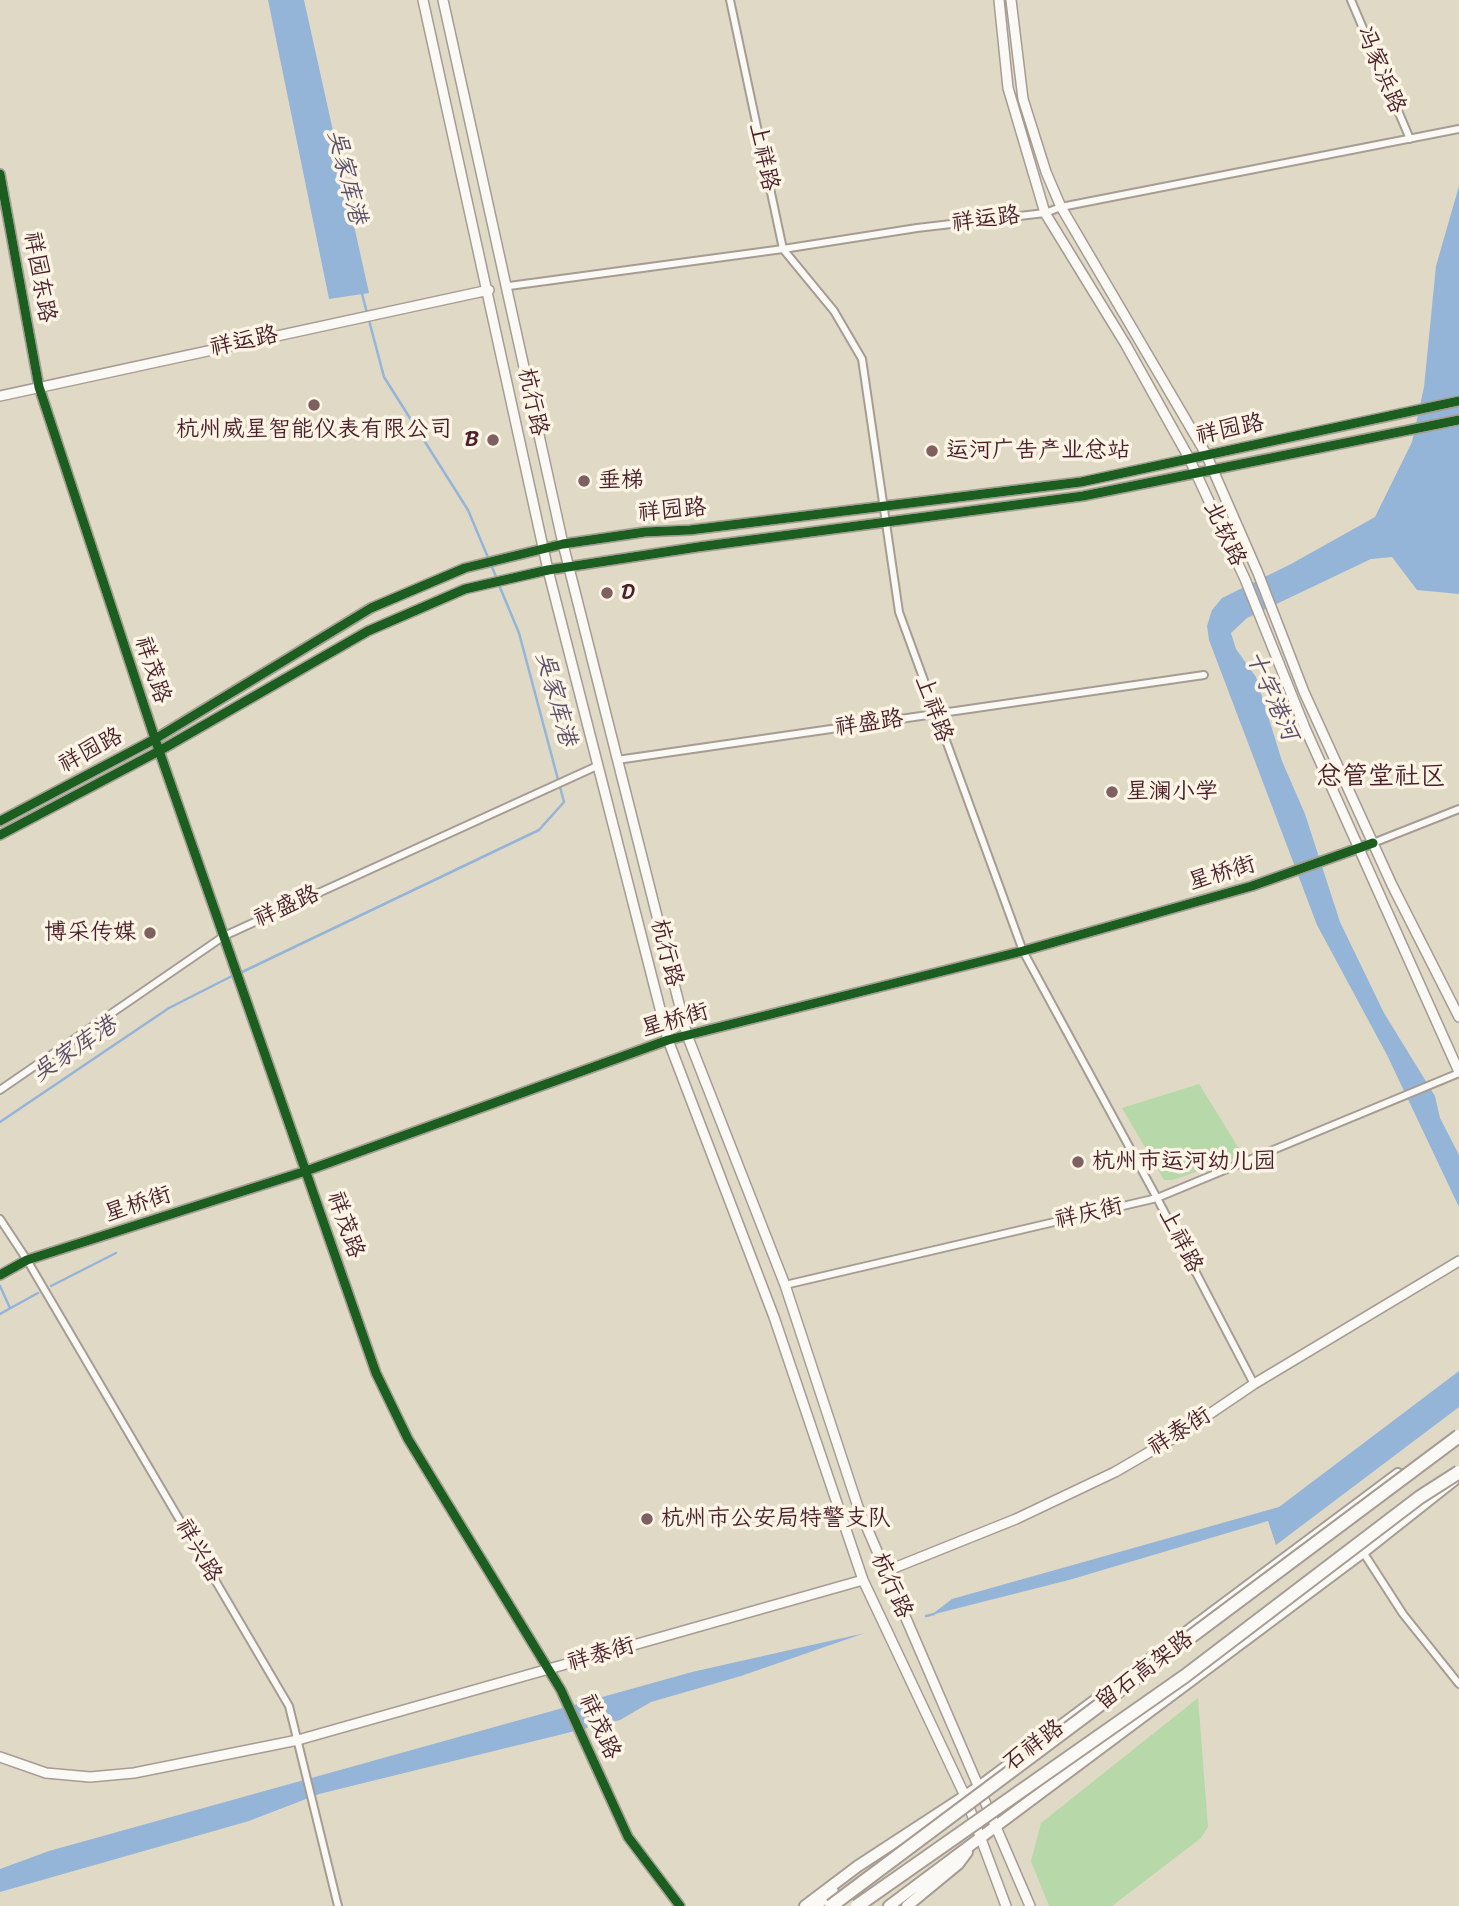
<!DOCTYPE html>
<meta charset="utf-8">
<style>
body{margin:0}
canvas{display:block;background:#e0d9c6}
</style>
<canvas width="1459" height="1906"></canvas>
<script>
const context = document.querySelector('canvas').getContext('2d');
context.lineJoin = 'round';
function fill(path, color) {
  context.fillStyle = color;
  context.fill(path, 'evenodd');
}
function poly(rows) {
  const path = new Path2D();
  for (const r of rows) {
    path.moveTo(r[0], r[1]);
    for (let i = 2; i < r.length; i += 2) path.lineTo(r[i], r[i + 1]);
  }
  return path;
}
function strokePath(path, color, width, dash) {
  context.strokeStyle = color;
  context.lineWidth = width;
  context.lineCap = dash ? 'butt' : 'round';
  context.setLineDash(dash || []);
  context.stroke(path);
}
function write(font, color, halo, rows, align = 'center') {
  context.font = font + ' Sriracha,"LXGW WenKai TC",sans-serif';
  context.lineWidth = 7;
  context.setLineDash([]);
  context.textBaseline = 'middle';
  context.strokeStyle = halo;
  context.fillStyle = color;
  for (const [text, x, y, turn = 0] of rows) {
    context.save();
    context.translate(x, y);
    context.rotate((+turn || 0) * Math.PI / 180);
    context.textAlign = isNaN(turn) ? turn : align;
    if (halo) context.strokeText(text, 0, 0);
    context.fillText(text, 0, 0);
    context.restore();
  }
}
const green = poly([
 [1199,1084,1243,1155,1173,1180,1164,1180,1122,1108],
 [1198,1698,1208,1827,1201,1838,1112,1906,1049,1906,1031,1861,1041,1823]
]);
const water = poly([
 [268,0,304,0,369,293,329,299],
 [1459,186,1459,594,1417,590,1392,557,1371,559,1247,618,1231,633,1236,649,1256,677,1282,761,1305,814,1340,922,1384,1013,1435,1096,1440,1118,1459,1155,1459,1207,1387,1055,1317,925,1209,640,1207,626,1212,610,1222,598,1291,564,1375,517,1412,442,1424,387,1436,266],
 [1459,1371,1459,1407,1276,1545,1268,1521,1069,1580,931,1615,952,1599,1279,1507],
 [865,1633,741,1676,651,1702,620,1720,319,1794,249,1821,0,1892,0,1869,49,1851,692,1672]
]);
const stream = poly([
 [362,294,384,377,468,510,497,579],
 [240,973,539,830,564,802,519,633,499,585],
 [0,1122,169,1008,234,975],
 [0,1286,10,1308],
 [51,1286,116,1253],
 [0,1314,38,1293],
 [926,1616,934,1614]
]);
const street = poly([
 [730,0,783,249,834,311,862,359,899,612,1023,951,1157,1198,1254,1384],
 [1351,0,1410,139],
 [509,286,783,249,917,228,1045,213,1061,207,1459,129],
 [617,760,1204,675],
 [1373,843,1459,809],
 [0,1090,224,936,597,766],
 [0,1219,27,1260,289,1706,338,1906],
 [785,1285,1157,1198,1459,1073],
 [1363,1552,1403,1614,1459,1684]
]);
const secondary = poly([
 [423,0,548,570,668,1040,774,1317,863,1580,965,1796,1006,1906],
 [443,0,563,544,687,1035,785,1285,858,1507,1030,1906],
 [999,0,1008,88,1045,213,1126,345,1189,458,1245,579,1305,728,1459,1072],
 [1011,0,1023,99,1046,172,1061,207,1206,454,1258,573,1304,692,1392,885,1459,1017],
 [0,174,39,387,155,739,376,1373,408,1439,561,1690,628,1837,680,1906],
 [0,396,489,290],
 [0,821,155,739,371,608,465,568,563,544,645,532,690,530,1081,482,1459,401],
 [0,835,159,751,368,631,465,589,548,570,698,547,1083,496,1459,420],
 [0,1275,27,1260,306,1171,668,1040,1023,951,1252,886,1373,843],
 [884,1572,1016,1519,1115,1472,1177,1436,1254,1384,1459,1261],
 [0,1757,46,1773,90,1777,134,1773,298,1740,863,1580]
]);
const primary = poly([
 [805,1906,858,1866,979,1787,1398,1474],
 [889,1906,1363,1552,1454,1480],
 [907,1906,958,1864,967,1852]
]);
const highway = poly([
 [813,1906,832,1892]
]);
const highwayBridge = poly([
 [831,1906,1459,1436],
 [857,1906,1185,1676,1420,1497,1459,1472]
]);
const cycleway = poly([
 [0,174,39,387,155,739,376,1373,408,1439,561,1690,628,1837,680,1906],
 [0,821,155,739,371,608,465,568,563,544,645,532,690,530,1081,482,1459,401],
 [0,835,159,751,368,631,465,589,548,570,698,547,1083,496,1459,420],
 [0,1275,27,1260,306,1171,668,1040,1023,951,1252,886,1373,843]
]);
const markers = [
 [314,405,7,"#7e6061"],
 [493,440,7,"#7e6061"],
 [932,451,7,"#7e6061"],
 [584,481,7,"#7e6061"],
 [607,593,7,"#7e6061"],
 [1112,792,7,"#7e6061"],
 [150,933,7,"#7e6061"],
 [1078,1162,7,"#7e6061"],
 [647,1519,7,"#7e6061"]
];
const streetNames = [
 ["冯家浜路",1380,70,67],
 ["上祥路",763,157,78],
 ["祥运路",986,220,-7],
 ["祥园东路",39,277,80],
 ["祥运路",244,342,-12],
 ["杭行路",532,402,78],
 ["祥园路",1230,430,-12],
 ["祥园路",672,511,-5],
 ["北软路",1224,534,65],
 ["祥茂路",152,670,72],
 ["上祥路",933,709,70],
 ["祥盛路",869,724,-8],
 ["祥园路",91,751,-28],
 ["星桥街",1222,874,-17],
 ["祥盛路",287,907,-24],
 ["杭行路",666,953,76],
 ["星桥街",675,1021,-16],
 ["星桥街",138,1205,-18],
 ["祥庆街",1089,1214,-13],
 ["祥茂路",345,1225,71],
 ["上祥路",1180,1241,63],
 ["祥泰街",1180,1432,-32],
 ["祥兴路",198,1551,60],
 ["杭行路",891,1586,66],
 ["祥泰街",601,1655,-16],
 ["留石高架路",1145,1671,-37],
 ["祥茂路",599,1727,66],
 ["石祥路",1034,1746,-37]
];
const poiNames = [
 ["杭州威星智能仪表有限公司",314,430,"center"],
 ["B",479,440,"right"],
 ["运河广告产业总站",946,451],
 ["垂梯",598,481],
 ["D",621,593],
 ["星澜小学",1126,792],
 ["博采传媒",136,933,"right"],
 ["杭州市运河幼儿园",1092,1162],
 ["杭州市公安局特警支队",661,1519]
];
const waterNames = [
 ["吴家库港",346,177,76],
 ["十字港河",1271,696,66],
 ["吴家库港",555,699,75],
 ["吴家库港",75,1050,-34]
];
const quarterNames = [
 ["总管堂社区",1381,777]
];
fill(green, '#b7d8a8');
fill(water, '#95b5d8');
strokePath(stream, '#95b5d8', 2.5);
strokePath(street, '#a69c93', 10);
strokePath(secondary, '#a69c93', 12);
strokePath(primary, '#a69c93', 14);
strokePath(highway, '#a69c93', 16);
strokePath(street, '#faf9f6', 6);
strokePath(secondary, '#faf9f6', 9);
strokePath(primary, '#faf9f6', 10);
strokePath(highway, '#faf9f6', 12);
strokePath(highwayBridge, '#a69c93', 16, []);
strokePath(highwayBridge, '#faf9f6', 12);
strokePath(cycleway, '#1b5e20', 9);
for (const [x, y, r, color] of markers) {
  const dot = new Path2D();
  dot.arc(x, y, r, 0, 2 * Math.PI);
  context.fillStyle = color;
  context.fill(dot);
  strokePath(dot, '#fcf5e5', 2.5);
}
write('23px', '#4a1f2b', '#fcf5e5', streetNames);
write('23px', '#4a1f2b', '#fcf5e5', poiNames, 'left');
write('italic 24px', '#594e6a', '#fcf5e5', waterNames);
write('26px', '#4a1f2b', '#fcf5e5', quarterNames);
</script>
